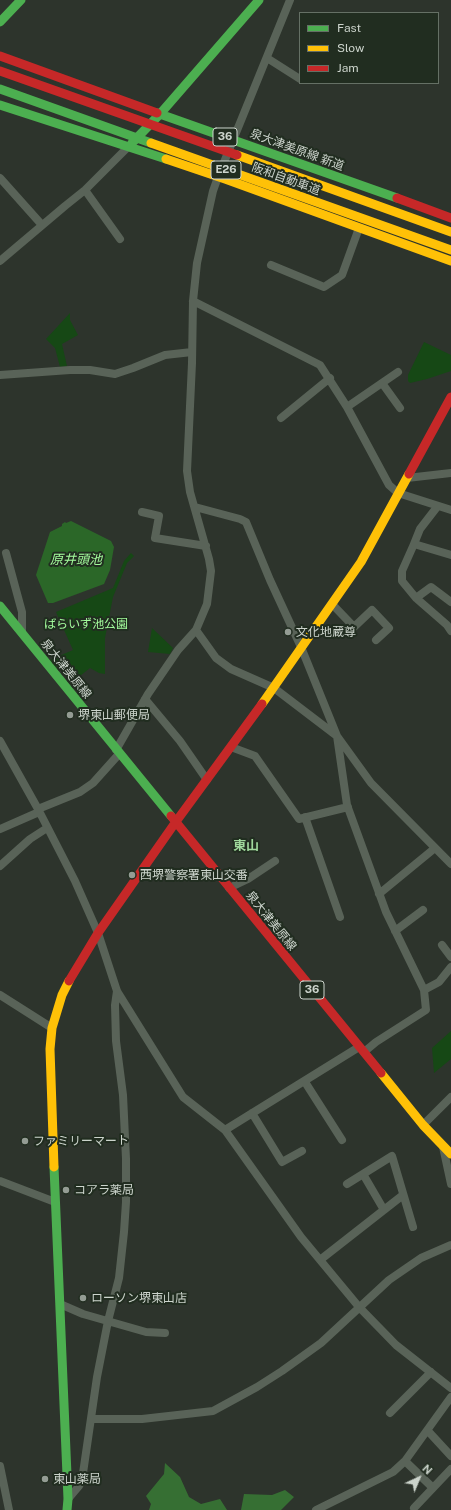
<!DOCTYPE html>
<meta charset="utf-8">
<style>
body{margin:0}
#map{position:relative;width:451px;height:1510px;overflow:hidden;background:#2d342c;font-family:"Public Sans",sans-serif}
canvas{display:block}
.legend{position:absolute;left:299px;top:12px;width:140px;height:72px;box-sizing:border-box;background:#212d20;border:1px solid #657065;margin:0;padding:5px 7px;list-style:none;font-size:12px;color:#ccd4cc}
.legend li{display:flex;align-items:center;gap:8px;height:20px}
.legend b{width:20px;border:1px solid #657065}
.north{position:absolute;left:399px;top:1458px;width:40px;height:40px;-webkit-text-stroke:3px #212d20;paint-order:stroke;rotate:44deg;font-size:11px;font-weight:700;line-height:16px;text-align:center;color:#ccd4cc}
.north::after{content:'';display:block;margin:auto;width:14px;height:18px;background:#ccd4cc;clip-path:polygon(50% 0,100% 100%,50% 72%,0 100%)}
</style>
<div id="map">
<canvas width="451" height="1510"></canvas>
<ul class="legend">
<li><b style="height:5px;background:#4caf50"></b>Fast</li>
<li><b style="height:5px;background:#ffc107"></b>Slow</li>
<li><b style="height:5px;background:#c62828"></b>Jam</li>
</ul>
<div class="north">N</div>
</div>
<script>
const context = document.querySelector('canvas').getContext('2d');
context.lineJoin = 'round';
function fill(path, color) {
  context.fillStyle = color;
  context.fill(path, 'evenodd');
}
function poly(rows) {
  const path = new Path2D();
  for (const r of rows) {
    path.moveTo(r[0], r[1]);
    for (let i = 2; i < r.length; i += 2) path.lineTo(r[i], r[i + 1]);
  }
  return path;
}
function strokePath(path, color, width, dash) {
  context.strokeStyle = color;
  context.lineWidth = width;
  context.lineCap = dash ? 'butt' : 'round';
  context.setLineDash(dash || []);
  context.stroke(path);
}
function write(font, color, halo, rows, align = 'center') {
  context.font = font + ' "Public Sans","Noto Sans JP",sans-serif';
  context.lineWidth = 4;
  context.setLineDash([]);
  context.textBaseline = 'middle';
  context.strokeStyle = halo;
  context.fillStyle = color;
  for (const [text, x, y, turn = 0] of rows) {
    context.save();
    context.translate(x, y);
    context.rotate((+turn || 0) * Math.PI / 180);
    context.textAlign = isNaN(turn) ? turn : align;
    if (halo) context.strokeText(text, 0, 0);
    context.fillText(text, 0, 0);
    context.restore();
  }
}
const green = poly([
 [70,313,70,320,78,335,62,344,67,366,60,367,55,348,46,339],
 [424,342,451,355,451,371,427,379,410,383,408,381,408,375],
 [131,553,134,556,127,563,113,597,105,638,105,674,99,673,90,668,80,676,67,662,56,667,50,660,73,650,56,612,113,588,124,561],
 [152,628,173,648,170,654,148,652],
 [451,1031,451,1059,434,1073,432,1048]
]);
const forest = poly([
 [165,1463,180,1477,189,1497,201,1504,220,1499,227,1510,149,1510,151,1504,146,1496,164,1474],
 [285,1490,294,1497,281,1510,241,1510,244,1494,272,1495]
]);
const water = poly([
 [71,521,111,541,114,547,110,570,104,584,53,603,48,603,36,575,50,532,62,526,62,524,65,522,66,523]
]);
const street = poly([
 [267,58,300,79],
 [0,178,42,225],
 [85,190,120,239],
 [0,261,65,206,85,190,129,146],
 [271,265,324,287,342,275,359,228],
 [193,301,320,365,347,407,389,485,398,493,451,510],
 [0,375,70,370,90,370,115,374,133,368,165,355,192,352],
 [382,383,400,408],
 [347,407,398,372],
 [281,418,330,378],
 [407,478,451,473],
 [195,507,240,519,246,522,270,580,301,647,337,736,347,805,386,912,424,990,426,1010,376,1042,364,1052],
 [437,507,420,529,414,544,451,555],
 [142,512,159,516,155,538,206,546],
 [414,544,402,571,402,581,416,598,447,625,451,631],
 [6,553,22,612,22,633],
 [416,598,431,587,451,602],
 [332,604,354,627,372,610,389,628,376,640],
 [196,630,216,658,231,669,274,688,337,736,371,783,451,864],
 [145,699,180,741,207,780],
 [0,741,38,809,75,881,98,933,117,991,183,1097,225,1130,301,1237,359,1307,396,1345,451,1388],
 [231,747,255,756,299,819,348,807],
 [116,750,148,694,178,650,196,630,207,604,211,571,209,559,190,492,187,471,192,363,193,301,197,263,213,191,218,177,290,0],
 [38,809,80,792,93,783,119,754],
 [305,817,340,917],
 [0,829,39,812],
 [0,866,30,839,47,828],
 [229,888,248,879,275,861],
 [379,894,435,848],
 [395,931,423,910],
 [442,945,451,957],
 [424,990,439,982,451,967],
 [0,995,52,1028],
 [305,1082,342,1140],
 [252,1113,282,1162,302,1151],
 [423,1125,451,1097],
 [225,1130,359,1047],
 [443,1147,451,1184],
 [363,1174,384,1210],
 [0,1181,55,1202],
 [347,1184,392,1156,413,1227],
 [320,1260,403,1195],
 [60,1304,83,1314,146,1332,165,1333],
 [390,1413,431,1372],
 [91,1419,142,1419,213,1411,257,1387,282,1371,321,1343,389,1280,421,1258,451,1245],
 [428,1431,451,1456],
 [405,1461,432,1487],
 [0,1466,9,1510],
 [68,1499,79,1486,82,1480,97,1377,108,1321,119,1278,124,1232,126,1202,126,1159,123,1095,116,1041,115,1005,117,991],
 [414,1508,451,1469],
 [316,1510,393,1472,405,1461,451,1397]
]);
const fast = poly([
 [0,22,21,0],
 [0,105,166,159],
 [157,113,397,198],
 [132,143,160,114,259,0],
 [0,606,171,816],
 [54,1167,68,1499,67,1510]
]);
const slow = poly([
 [166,159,225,179,451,261],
 [262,704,361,562,409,474],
 [381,1073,423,1125,451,1154],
 [54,1167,50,1049,52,1028,62,995,69,981]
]);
const jam = poly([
 [0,56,157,113],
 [397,198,451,218],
 [409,474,451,397],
 [171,816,381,1073],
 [69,981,98,933,175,823,262,704]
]);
const fastBridge = poly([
 [0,89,151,143]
]);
const slowBridge = poly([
 [151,143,451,250],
 [237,155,451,232]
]);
const jamBridge = poly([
 [0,71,237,155]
]);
const markers = [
 [288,632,4,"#949c94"],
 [70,715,4,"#949c94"],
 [132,875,4,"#949c94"],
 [25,1141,4,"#949c94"],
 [66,1190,4,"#949c94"],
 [83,1298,4,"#949c94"],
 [45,1479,4,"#949c94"]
];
const shields = [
 [225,137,24],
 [226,170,30],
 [312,990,24]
];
const shieldNames = [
 ["36",225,137],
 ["E26",226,170],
 ["36",312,990]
];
const streetNames = [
 ["泉大津美原線 新道",297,150,20],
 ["阪和自動車道",286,179,20],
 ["泉大津美原線",66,669,51],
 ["泉大津美原線",271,921,51]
];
const parkNames = [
 ["ばらいず池公園",86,624]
];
const poiNames = [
 ["文化地蔵尊",296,632],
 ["堺東山郵便局",78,715],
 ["西堺警察署東山交番",140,875],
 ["ファミリーマート",33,1141],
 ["コアラ薬局",74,1190],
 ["ローソン堺東山店",91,1298],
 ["東山薬局",53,1479]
];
const waterNames = [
 ["原井頭池",76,560]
];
const neighbourhoodNames = [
 ["東山",246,846]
];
fill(green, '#164815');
fill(forest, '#366f33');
fill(water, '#2b6728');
strokePath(street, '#596358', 8);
strokePath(fast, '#4caf50', 9);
strokePath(slow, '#ffc107', 9);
strokePath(jam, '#c62828', 9);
strokePath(fastBridge, '#4caf50', 9);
strokePath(slowBridge, '#ffc107', 9);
strokePath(jamBridge, '#c62828', 9);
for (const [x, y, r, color] of markers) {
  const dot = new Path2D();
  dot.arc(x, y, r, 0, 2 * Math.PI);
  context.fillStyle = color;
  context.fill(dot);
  strokePath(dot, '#212d20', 1.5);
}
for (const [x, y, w] of shields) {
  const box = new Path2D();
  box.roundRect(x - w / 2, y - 9, w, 18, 3);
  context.fillStyle = '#212d20';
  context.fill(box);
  strokePath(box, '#ccd4cc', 1);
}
write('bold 11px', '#ccd4cc', null, shieldNames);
write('12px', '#ccd4cc', '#212d20', streetNames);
write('12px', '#a3fb9c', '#212d20', parkNames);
write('12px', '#ccd4cc', '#212d20', poiNames, 'left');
write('italic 13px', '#a3fb9c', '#212d20', waterNames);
write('bold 13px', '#a0d89c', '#212d20', neighbourhoodNames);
</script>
